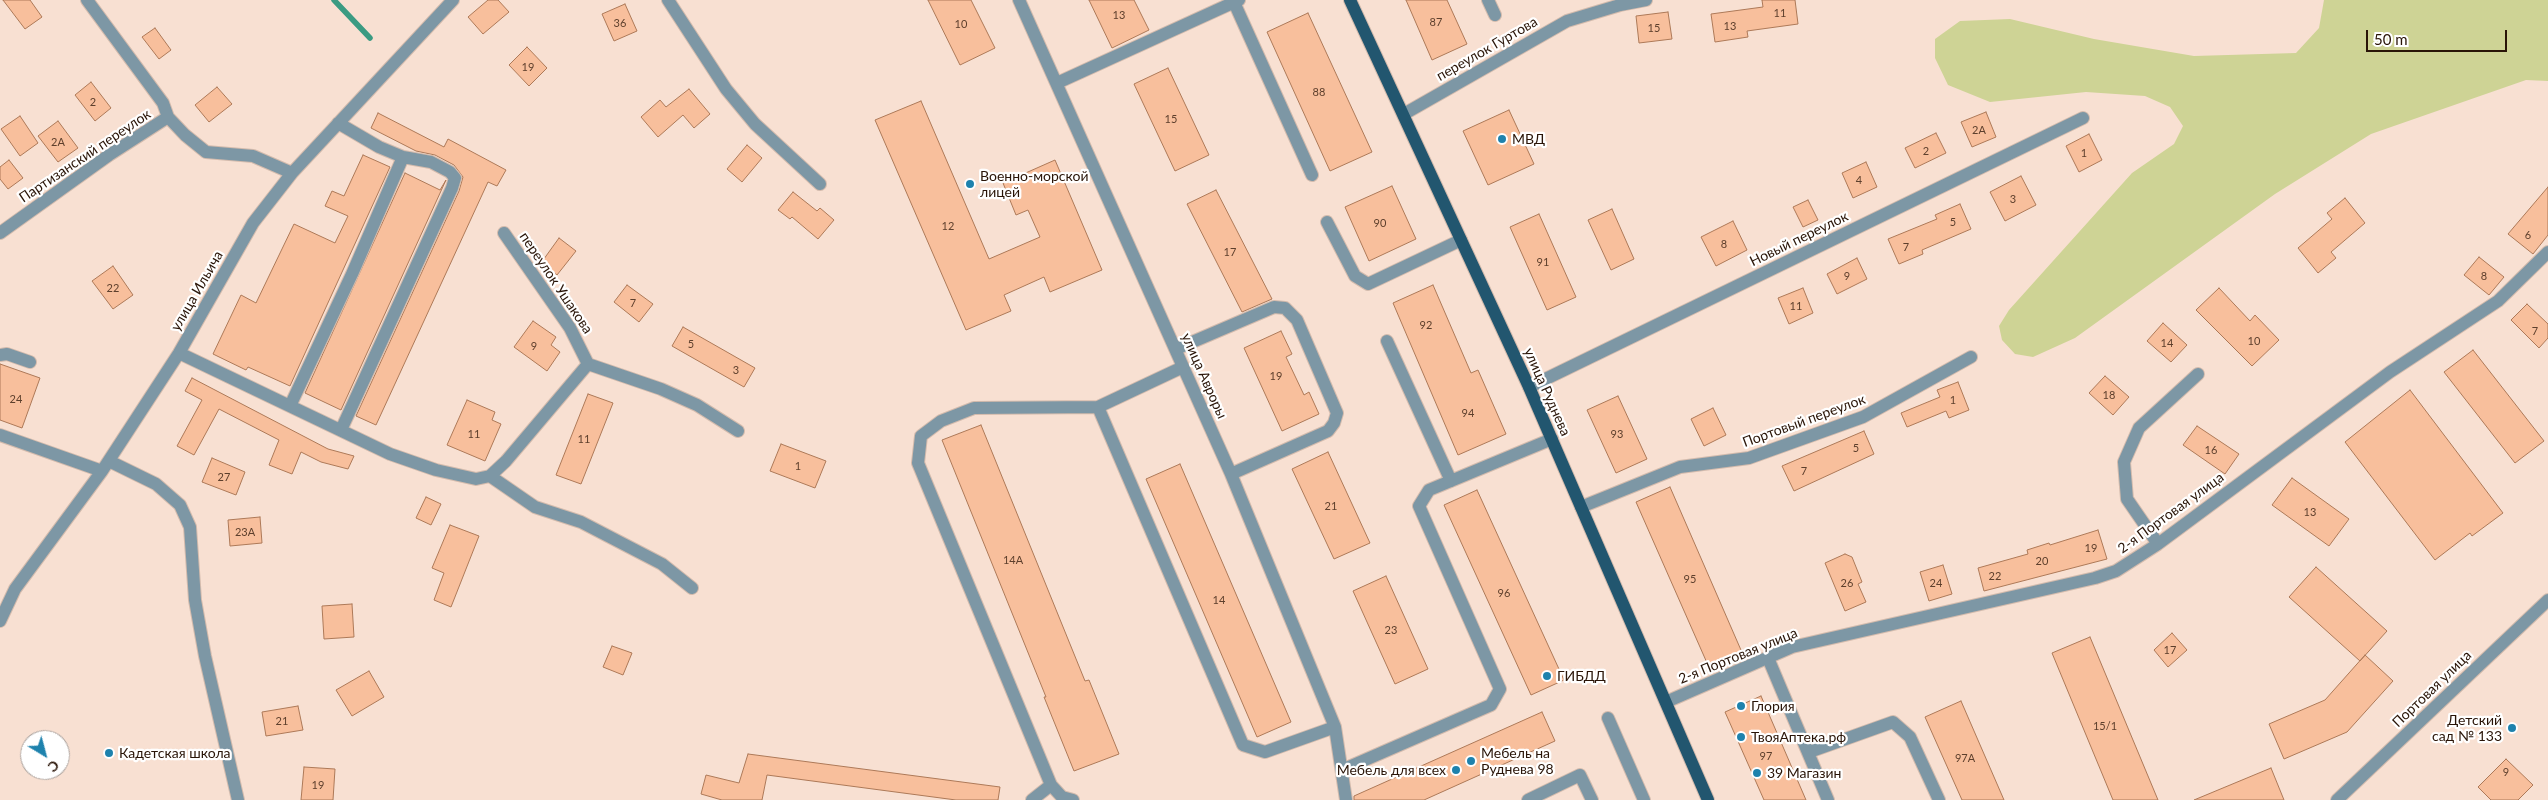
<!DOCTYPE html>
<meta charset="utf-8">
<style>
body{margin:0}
#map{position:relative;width:2548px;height:800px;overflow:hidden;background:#f8e0d2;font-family:Lato,sans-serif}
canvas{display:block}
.north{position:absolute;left:20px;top:730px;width:50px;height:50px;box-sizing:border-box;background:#fff;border:1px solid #a9a19c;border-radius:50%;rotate:143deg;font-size:14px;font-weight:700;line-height:20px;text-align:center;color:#291407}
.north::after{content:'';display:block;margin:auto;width:18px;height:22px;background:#1e82ad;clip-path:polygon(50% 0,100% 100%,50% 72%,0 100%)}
.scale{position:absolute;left:2366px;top:30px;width:141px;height:22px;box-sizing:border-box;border:2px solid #291407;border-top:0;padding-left:6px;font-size:15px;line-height:18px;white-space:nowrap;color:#291407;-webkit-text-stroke:4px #fff;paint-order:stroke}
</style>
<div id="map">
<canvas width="2548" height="800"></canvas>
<div class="north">С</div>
<div class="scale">50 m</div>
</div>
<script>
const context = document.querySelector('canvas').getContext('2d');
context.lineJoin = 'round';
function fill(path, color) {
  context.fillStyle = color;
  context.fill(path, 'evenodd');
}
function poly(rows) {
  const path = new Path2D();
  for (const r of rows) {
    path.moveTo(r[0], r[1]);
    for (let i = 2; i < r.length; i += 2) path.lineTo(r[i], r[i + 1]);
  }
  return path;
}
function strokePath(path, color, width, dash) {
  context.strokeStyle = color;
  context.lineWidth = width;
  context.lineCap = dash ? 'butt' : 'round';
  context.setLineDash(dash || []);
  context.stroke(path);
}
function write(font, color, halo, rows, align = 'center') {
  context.font = font + ' Lato,sans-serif';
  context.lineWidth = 4.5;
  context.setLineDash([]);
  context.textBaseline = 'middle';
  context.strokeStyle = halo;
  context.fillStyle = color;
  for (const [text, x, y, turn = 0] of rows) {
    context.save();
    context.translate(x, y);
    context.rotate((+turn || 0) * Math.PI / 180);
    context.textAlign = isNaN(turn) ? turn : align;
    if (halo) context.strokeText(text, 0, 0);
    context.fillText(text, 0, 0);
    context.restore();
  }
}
const green = poly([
 [2324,0,2548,0,2548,81,2526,80,2371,134,2275,194,2075,338,2033,357,2015,354,2002,340,1999,326,2009,310,2132,173,2174,144,2183,126,2170,107,2145,96,2086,92,1990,102,1948,85,1935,58,1935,39,1960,21,2010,19,2094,39,2194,56,2296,53,2319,28]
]);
const stream = poly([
 [334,0,370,38]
]);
const building = poly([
 [3,0,30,0,42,17,25,29,3,0],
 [488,0,498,0,509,12,483,34,468,17,488,0],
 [928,0,971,0,995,48,960,65,928,0],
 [1089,0,1134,0,1149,30,1112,48,1089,0],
 [1406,0,1447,0,1467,44,1432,60,1406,0],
 [1762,0,1795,0,1798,24,1747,31,1748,37,1715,42,1711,14,1763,7,1762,0],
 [625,4,637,31,614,41,602,14,625,4],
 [1668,12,1672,39,1639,43,1636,16,1668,12],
 [1308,13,1372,152,1330,171,1267,32,1308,13],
 [155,28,171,50,159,59,142,37,155,28],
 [527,47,547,68,529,86,509,65,527,47],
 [1168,68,1209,155,1175,171,1134,84,1168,68],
 [91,82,111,108,95,121,75,95,91,82],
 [217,87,232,104,209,122,195,105,217,87],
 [689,89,710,114,694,128,683,115,658,137,641,117,660,100,666,107,689,89],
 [921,101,989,259,1040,237,1028,210,1016,215,1003,183,1055,160,1102,270,1050,292,1044,277,1004,295,1011,311,966,330,875,120,921,101],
 [1509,110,1534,164,1488,185,1463,131,1509,110],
 [1986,112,1996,137,1972,147,1961,122,1986,112],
 [378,113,444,147,448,139,506,170,497,186,488,182,376,425,356,416,459,191,463,177,454,165,435,155,416,151,371,128,378,113],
 [20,116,38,143,20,156,1,129,20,116],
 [58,121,78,148,58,162,38,136,58,121],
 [1936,133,1946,153,1915,168,1905,148,1936,133],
 [2089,134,2102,160,2079,172,2066,146,2089,134],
 [747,145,762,158,742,182,727,169,747,145],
 [363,155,390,167,290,386,248,367,246,370,213,354,241,295,256,303,294,224,335,243,348,216,325,206,332,191,344,196,363,155],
 [9,160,23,178,8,189,0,179,0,167,9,160],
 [1866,162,1877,187,1853,198,1842,173,1866,162],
 [405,173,440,190,446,180,341,410,305,393,405,173],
 [2021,176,2036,205,2005,221,1990,192,2021,176],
 [1392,186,1416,239,1369,261,1345,207,1392,186],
 [2548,187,2548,235,2533,254,2508,234,2548,187],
 [1216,190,1272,299,1242,312,1187,204,1216,190],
 [793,192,817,211,820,208,834,220,818,239,792,217,790,219,778,210,793,192],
 [2345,198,2365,223,2331,252,2336,258,2318,273,2298,248,2332,219,2327,213,2345,198],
 [1808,200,1818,220,1803,227,1793,207,1808,200],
 [1960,204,1971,229,1922,250,1923,254,1899,264,1888,239,1937,219,1935,215,1960,204],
 [1612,209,1634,259,1611,270,1588,220,1612,209],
 [1539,214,1576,297,1547,310,1510,227,1539,214],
 [1733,221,1747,250,1716,266,1701,237,1733,221],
 [559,238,576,251,557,275,541,263,559,238],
 [2479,257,2504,277,2489,295,2464,275,2479,257],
 [1857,258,1867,279,1837,294,1827,274,1857,258],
 [113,266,133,295,113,309,92,281,113,266],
 [627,285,653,304,639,322,614,302,627,285],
 [1433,285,1471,373,1478,370,1506,434,1458,455,1393,303,1433,285],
 [1803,288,1813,313,1789,324,1778,298,1803,288],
 [2219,288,2250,321,2255,315,2279,340,2252,366,2196,310,2219,288],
 [2527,304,2548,324,2548,338,2539,348,2511,320,2527,304],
 [533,321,556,337,551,345,560,352,547,371,514,347,533,321],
 [2163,323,2187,345,2171,362,2147,341,2163,323],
 [683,327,755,368,744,387,672,346,683,327],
 [1281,331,1292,354,1286,357,1304,395,1309,392,1319,414,1282,431,1244,348,1281,331],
 [2473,350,2544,441,2515,463,2444,372,2473,350],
 [0,364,40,378,22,428,0,420,0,364],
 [2105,376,2129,397,2113,415,2089,393,2105,376],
 [192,378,328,449,354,456,348,469,321,462,301,452,292,474,269,465,279,440,219,409,194,455,177,446,202,400,185,391,192,378],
 [1958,382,1969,410,1949,418,1946,411,1907,427,1901,413,1940,397,1937,390,1958,382],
 [2410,390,2503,513,2472,536,2470,533,2435,560,2345,442,2410,390],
 [588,394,613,403,581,484,556,475,588,394],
 [1618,396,1647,459,1616,473,1587,410,1618,396],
 [467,400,495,412,492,420,501,424,485,461,447,445,467,400],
 [1713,408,1726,435,1704,446,1691,419,1713,408],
 [981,425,1085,681,1089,680,1119,754,1074,771,1044,697,1046,697,942,440,981,425],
 [2197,426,2239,454,2225,474,2183,445,2197,426],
 [1864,431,1874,454,1794,491,1782,466,1864,431],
 [781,444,826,461,815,488,770,471,781,444],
 [1328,452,1370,543,1334,559,1292,469,1328,452],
 [212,458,245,472,236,495,202,482,212,458],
 [1180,464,1291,722,1257,737,1146,479,1180,464],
 [2292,478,2349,519,2329,546,2272,505,2292,478],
 [1670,487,1744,657,1711,672,1636,502,1670,487],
 [1477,490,1564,680,1531,695,1444,505,1477,490],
 [426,497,441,504,431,525,416,518,426,497],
 [260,517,262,543,230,546,228,520,260,517],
 [450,525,479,536,451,607,434,600,444,573,432,568,450,525],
 [2098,530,2107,559,1984,591,1978,568,2028,554,2027,550,2049,543,2050,545,2098,530],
 [1845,554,1852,557,1862,582,1858,584,1866,602,1845,611,1825,563,1845,554],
 [1943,565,1952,594,1929,601,1920,572,1943,565],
 [2316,567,2387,631,2360,661,2289,597,2316,567],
 [1386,576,1428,669,1395,684,1353,591,1386,576],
 [352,604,354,637,324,639,322,606,352,604],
 [2172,633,2187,650,2168,667,2154,650,2172,633],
 [2090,637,2158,800,2113,800,2052,653,2090,637],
 [612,646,632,653,623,675,603,667,612,646],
 [2365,655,2393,681,2347,732,2284,759,2269,724,2325,700,2365,655],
 [369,671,384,697,352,716,336,690,369,671],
 [1761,696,1806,800,1764,800,1725,712,1761,696],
 [1961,701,2004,800,1962,800,1925,717,1961,701],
 [298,706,303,730,266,736,262,712,298,706],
 [1542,712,1555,741,1424,800,1354,800,1354,796,1542,712],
 [748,754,1000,787,998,800,956,800,767,775,762,800,722,800,701,794,706,775,739,783,748,754],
 [2506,759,2533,785,2518,800,2491,800,2478,787,2506,759],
 [304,767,335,769,333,800,301,800,304,767],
 [2271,768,2284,800,2194,800,2271,768]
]);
const minor = poly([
 [668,0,726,89,755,124,820,184],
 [1019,0,1231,474,1335,727,1346,800],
 [1233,0,1312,175],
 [1488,0,1495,15],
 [1057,83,1239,0],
 [1404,114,1567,21,1620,5,1646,0],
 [168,117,185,135,206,152,253,156,292,173],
 [338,123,379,147,403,157,431,162,450,172,455,178,452,188,341,430],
 [1327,222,1355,276,1368,284,1461,240],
 [0,233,109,155,168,117,163,103,87,0],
 [504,233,570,328,588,364,661,389,697,405,738,431],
 [1387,341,1451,481],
 [1176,349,1274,307,1285,308,1297,320,1337,413,1334,423,1328,431,1231,474],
 [179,353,390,454,436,470,476,479,490,476,506,461,588,364],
 [0,355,7,354,30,362],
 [1183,367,1098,407,1243,745,1265,752,1335,727],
 [1529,387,2083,118],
 [290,406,352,274,403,157],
 [0,435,102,471],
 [109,461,156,484,180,505,190,527,195,600,205,656,238,800],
 [490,476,535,507,581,522,662,564,692,588],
 [1581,507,1680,467,1749,458,1863,417,1971,357],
 [2158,544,2127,499,2124,462,2139,428,2198,374],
 [0,621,15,589,102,471,179,353,253,223,292,173,453,0],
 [1768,658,1828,800],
 [1666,702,1792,647,2095,578,2116,571,2158,544,2390,372,2498,301,2548,252],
 [1608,718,1644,800],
 [1809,752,1893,722,1910,737,1939,800],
 [1342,770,1491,705,1500,689,1419,506,1429,490,1552,439],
 [1032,800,1051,785],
 [1073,800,1062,797,1051,785,918,463,921,436,941,421,974,408,1098,407],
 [1528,800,1580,775,1592,800],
 [2337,800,2548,600]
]);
const major = poly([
 [1350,0,1529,387,1708,800]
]);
const markers = [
 [1502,139,5,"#1e82ad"],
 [970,184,5,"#1e82ad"],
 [1547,676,5,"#1e82ad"],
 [1741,706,5,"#1e82ad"],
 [2512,728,5,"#1e82ad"],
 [1741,737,5,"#1e82ad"],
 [109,753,5,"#1e82ad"],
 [1471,761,5,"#1e82ad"],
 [1456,770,5,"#1e82ad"],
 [1757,773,5,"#1e82ad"]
];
const numberNames = [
 ["11",1780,13],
 ["13",1119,15],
 ["87",1436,22],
 ["36",620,23],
 ["10",961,24],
 ["13",1730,26],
 ["15",1654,28],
 ["19",528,67],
 ["88",1319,92],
 ["2",93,102],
 ["15",1171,119],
 ["2А",1979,130],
 ["2А",58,142],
 ["2",1926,151],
 ["1",2084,153],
 ["4",1859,180],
 ["3",2013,199],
 ["5",1953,222],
 ["90",1380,223],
 ["12",948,226],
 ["6",2528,235],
 ["8",1724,244],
 ["7",1906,247],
 ["17",1230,252],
 ["91",1543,262],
 ["9",1847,276],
 ["8",2484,276],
 ["22",113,288],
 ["7",633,303],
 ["11",1796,306],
 ["92",1426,325],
 ["7",2535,331],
 ["10",2254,341],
 ["14",2167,343],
 ["5",691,344],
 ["9",534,346],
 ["3",736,370],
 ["19",1276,376],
 ["18",2109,395],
 ["24",16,399],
 ["1",1953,400],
 ["94",1468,413],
 ["11",474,434],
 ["93",1617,434],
 ["11",584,439],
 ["5",1856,448],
 ["16",2211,450],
 ["1",798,466],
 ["7",1804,471],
 ["27",224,477],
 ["21",1331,506],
 ["13",2310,512],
 ["23А",245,532],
 ["19",2091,548],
 ["14А",1013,560],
 ["20",2042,561],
 ["22",1995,576],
 ["95",1690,579],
 ["26",1847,583],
 ["24",1936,583],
 ["96",1504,593],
 ["14",1219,600],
 ["23",1391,630],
 ["17",2170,650],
 ["21",282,721],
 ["15/1",2105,726],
 ["97",1766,756],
 ["97А",1965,758],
 ["9",2506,772],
 ["19",318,785]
];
const streetNames = [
 ["переулок Гуртова",1487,49,-30],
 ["Партизанский переулок",85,156,-34],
 ["Новый переулок",1799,239,-26],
 ["переулок Ушакова",556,283,56],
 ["улица Ильича",197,291,-60],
 ["улица Авроры",1204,376,66],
 ["улица Руднева",1547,392,66],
 ["Портовый переулок",1804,421,-20],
 ["2-я Портовая улица",2171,513,-36],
 ["2-я Портовая улица",1738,656,-22],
 ["Портовая улица",2432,689,-44]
];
const poiNames = [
 ["МВД",1512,139],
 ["Военно-морской",980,176],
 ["лицей",980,192],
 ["ГИБДД",1557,676],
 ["Глория",1751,706],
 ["Детский",2502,720,"right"],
 ["сад № 133",2502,736,"right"],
 ["ТвояАптека.рф",1751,737],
 ["Кадетская школа",119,753],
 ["Мебель на",1481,753],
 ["Руднева 98",1481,769],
 ["Мебель для всех",1446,770,"right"],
 ["39 Магазин",1767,773]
];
fill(green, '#ced395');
strokePath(stream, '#3b9b82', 5.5);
fill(building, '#f8bf9c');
strokePath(building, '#ad7958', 1);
strokePath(minor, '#d3bbad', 14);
strokePath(major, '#d3bbad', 14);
strokePath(minor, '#7d97a5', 12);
strokePath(major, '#22566f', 12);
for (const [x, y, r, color] of markers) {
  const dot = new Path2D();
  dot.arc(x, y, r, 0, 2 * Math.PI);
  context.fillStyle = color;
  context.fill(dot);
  strokePath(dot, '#fff', 2);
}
write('11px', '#5d3f2c', null, numberNames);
write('14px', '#291407', '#fff', streetNames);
write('14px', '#291407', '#fff', poiNames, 'left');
</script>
